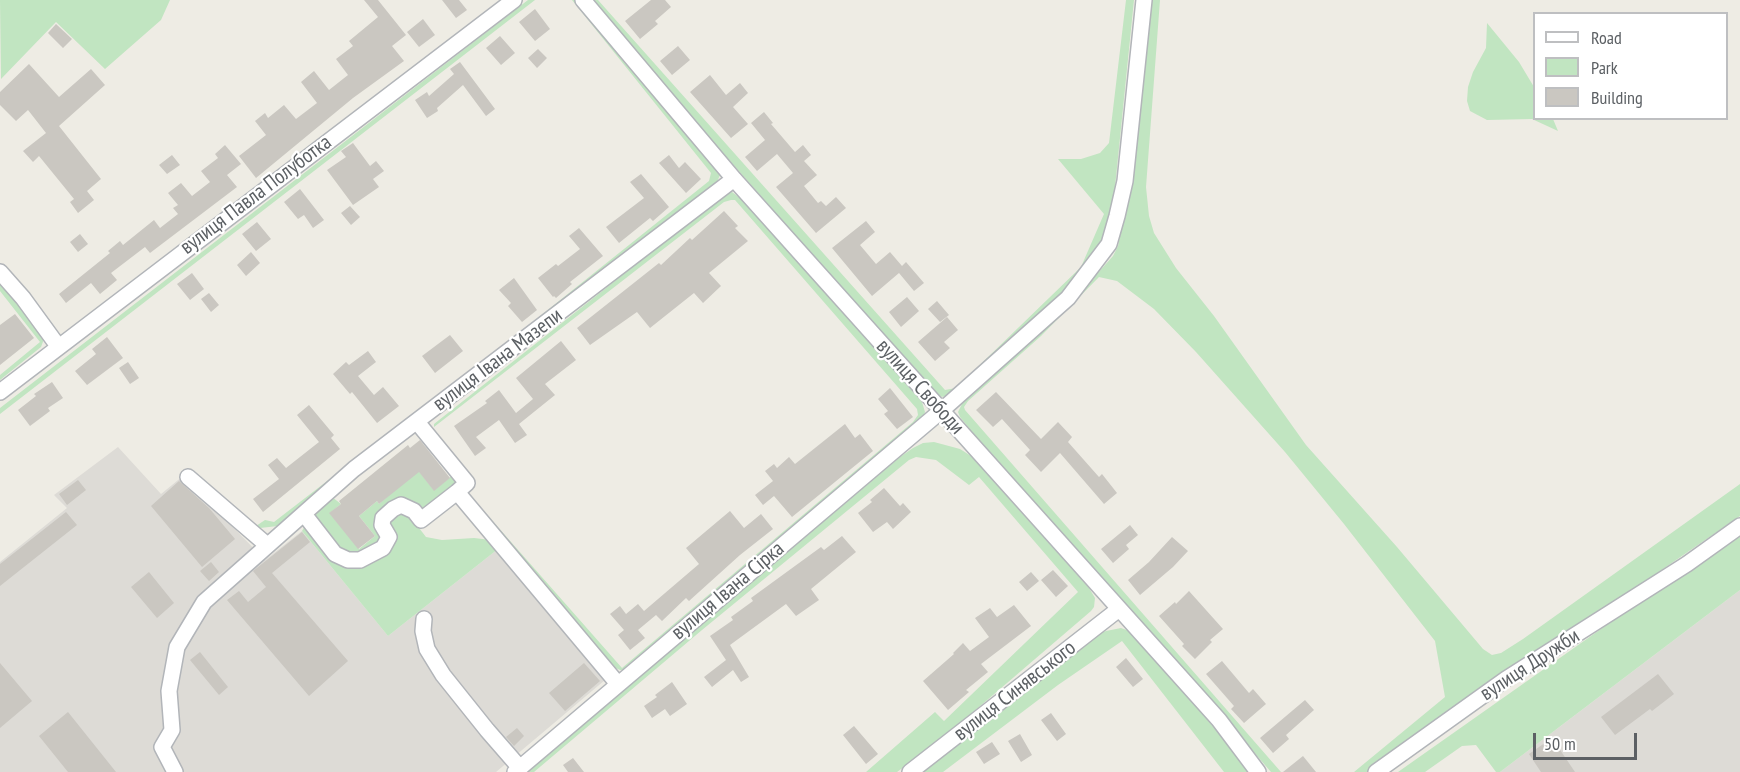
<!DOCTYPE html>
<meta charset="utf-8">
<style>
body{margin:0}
#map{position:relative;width:1740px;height:772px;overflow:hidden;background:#eeece4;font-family:"PT Sans Narrow",sans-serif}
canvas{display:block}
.legend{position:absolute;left:1533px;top:12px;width:195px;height:108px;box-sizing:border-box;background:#fff;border:2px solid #bebfc1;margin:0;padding:8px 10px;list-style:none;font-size:18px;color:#5c6064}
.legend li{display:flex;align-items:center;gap:12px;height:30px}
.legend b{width:30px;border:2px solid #bebfc1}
.scale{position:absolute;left:1533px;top:733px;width:104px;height:27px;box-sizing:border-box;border:3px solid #5c6064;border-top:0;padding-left:8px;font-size:18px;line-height:21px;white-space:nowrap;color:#5c6064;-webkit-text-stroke:4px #fff;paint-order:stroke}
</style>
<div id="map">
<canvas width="1740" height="772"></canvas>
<ul class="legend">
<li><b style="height:8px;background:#fff"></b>Road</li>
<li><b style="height:16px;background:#c1e5c1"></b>Park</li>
<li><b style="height:16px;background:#cac7c1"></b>Building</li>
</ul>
<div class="scale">50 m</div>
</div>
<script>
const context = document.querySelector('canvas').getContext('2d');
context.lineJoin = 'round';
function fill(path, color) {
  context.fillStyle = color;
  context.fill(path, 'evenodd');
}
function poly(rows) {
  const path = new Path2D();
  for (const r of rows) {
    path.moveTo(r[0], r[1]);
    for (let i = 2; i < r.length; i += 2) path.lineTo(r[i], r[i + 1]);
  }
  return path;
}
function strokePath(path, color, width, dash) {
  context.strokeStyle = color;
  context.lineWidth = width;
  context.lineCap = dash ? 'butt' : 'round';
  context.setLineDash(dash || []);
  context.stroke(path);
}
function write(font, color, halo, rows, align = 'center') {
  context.font = font + ' "PT Sans Narrow",sans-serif';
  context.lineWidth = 4.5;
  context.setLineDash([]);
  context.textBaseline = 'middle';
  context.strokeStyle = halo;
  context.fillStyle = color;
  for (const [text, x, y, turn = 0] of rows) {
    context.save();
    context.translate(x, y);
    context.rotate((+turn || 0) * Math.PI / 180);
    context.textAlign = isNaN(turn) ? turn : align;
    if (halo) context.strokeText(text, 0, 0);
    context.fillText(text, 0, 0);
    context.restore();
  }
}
const industrial = poly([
 [118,447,161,494,183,476,265,560,302,531,388,636,498,549,605,680,496,772,0,772,0,562,67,508,54,495],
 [1740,590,1740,772,1500,772,1566,722]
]);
const green = poly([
 [0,0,170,0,161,20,105,69,56,22,1,79],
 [528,0,535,0,0,414,0,408],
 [572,0,576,0,719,169,720,175,717,182,713,188,278,526,260,528,256,526,265,520,274,522,519,333,709,181,711,173],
 [588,0,598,0,945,390,956,388,1081,267,1104,214,1058,159,1081,159,1100,153,1109,143,1126,0,1134,0,1114,197,1107,236,1067,291,952,396,938,397],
 [1147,0,1160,0,1146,187,1149,216,1154,233,1176,268,1214,316,1306,445,1397,547,1483,649,1492,655,1501,653,1523,639,1740,484,1740,516,1368,772,1354,772,1445,697,1435,641,1344,524,1285,452,1196,352,1154,309,1117,281,1099,277,1041,336,968,401,964,407,965,410,1281,772,1271,772,1136,616,1027,497,977,438,960,417,958,412,962,404,1079,294,1113,256,1118,246,1125,212],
 [1487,23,1519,62,1534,87,1534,118,1553,119,1558,131,1532,119,1487,120,1470,111,1467,101,1468,87,1473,72,1486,48],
 [732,192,752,207,922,402,925,412,922,420,624,670,620,670,609,665,467,492,622,668,913,422,918,415,917,409,735,200,731,200,724,202,434,427,434,424,725,194],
 [0,278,44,339,41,347,0,380,0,375,40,342,0,291],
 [934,442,960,449,971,456,1089,588,1095,598,1094,607,1091,611,944,737,897,772,866,772,935,712,944,721,1078,592,979,477,969,485,936,460,916,457,909,460,702,630,534,772,526,772,900,457,913,448,923,443],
 [417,469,434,490,453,475,460,482,416,524,426,537,442,540,474,538,491,540,498,549,388,636,302,531,314,511,332,497,341,504,330,513,359,549,375,536,359,516,377,501,379,504],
 [1740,531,1740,590,1500,772,1496,772,1476,745,1462,746,1425,772,1398,772],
 [1121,628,1132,632,1152,654,1206,718,1250,772,1224,772,1122,641,1058,685,943,772,915,772,1096,635,1106,631]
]);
const building = poly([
 [364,0,378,0,406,35,392,46,404,61,353,98,256,178,239,156,266,135,255,121,265,113,268,118,284,105,296,119,317,103,301,82,314,71,329,90,348,75,336,59,353,46,349,41,378,17],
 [442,0,459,0,467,10,456,18],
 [651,0,665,0,671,7,655,21,658,24,640,39,625,21],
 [535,9,550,29,535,41,519,22],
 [423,19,435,35,419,47,407,32],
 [56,24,72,39,63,48,48,33],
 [500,36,515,53,501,65,486,48],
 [678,46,690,60,672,75,660,61],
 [538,49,547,58,537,68,528,58],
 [460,62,495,109,486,116,463,85,437,108,438,111,427,118,415,100,427,92,429,96,454,74,450,69],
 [29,64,59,97,91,69,105,85,59,126,101,179,87,191,94,200,78,213,70,202,74,199,39,156,33,162,23,151,46,133,28,110,16,121,0,105,0,92],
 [710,75,726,95,740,83,748,93,733,107,748,124,731,138,690,92],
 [764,112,773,123,771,124,795,152,803,145,811,155,804,161,817,175,804,186,818,203,821,201,826,206,836,197,846,208,816,233,776,187,793,173,777,154,757,171,745,157,765,140,751,123],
 [353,143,370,166,376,161,384,171,373,179,379,187,353,205,327,170,346,157,341,151],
 [225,145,241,164,227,175,237,187,150,253,145,247,111,273,117,280,100,294,91,283,66,303,59,294,110,253,108,251,120,241,123,245,154,220,160,228,178,214,173,208,178,205,168,193,181,183,192,196,210,182,201,171,218,158,215,154],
 [172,155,180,165,167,174,159,165],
 [669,155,679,168,685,162,701,179,686,193,659,163],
 [641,174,669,207,653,221,650,218,619,243,606,227,644,198,630,182],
 [300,189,324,220,313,228,304,215,298,219,284,202],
 [350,206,360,217,351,225,341,213],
 [724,211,738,226,735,228,748,241,709,273,721,286,703,303,694,293,650,328,637,312,590,345,577,328,659,263,661,265,690,238,692,240],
 [866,221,875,232,860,245,876,264,890,252,902,266,906,262,924,283,914,291,899,273,872,296,832,248],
 [257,222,271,239,256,251,242,234],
 [579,228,603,256,570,282,572,284,556,298,554,296,553,297,538,278,556,264,558,266,580,249,569,236],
 [80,234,88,244,78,252,70,242],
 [251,252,260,263,246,276,237,265],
 [192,273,204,289,190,300,177,284],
 [514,278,537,310,522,322,508,306,511,303,499,290],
 [209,293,219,305,211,312,201,299],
 [907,297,919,311,901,327,889,312],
 [937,301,949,315,940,322,928,309],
 [15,314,34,338,0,365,0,325],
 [947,317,958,330,944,342,950,348,935,361,918,342],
 [450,335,463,351,435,373,422,356],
 [107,337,123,358,87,385,75,371,96,354,92,349],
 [561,341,576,360,545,384,555,395,519,424,527,435,515,443,499,420,476,437,486,448,475,456,454,426,487,403,485,401,499,390,516,413,533,399,516,378],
 [368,351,376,362,358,376,374,395,383,387,399,406,377,423,352,392,350,394,333,374,346,362,349,365],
 [128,362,139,378,130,384,119,368],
 [52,382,63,398,48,408,50,411,30,426,18,410,36,396,34,394],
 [890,388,913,417,897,429,884,414,888,411,878,399],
 [996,392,1041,439,1058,422,1072,437,1068,442,1099,477,1102,474,1117,493,1104,504,1060,453,1041,472,1025,455,1030,450,1002,419,993,427,976,410],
 [309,405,334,435,331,438,340,449,263,512,253,499,279,479,268,465,277,458,286,468,319,442,297,415],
 [845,424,855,438,860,434,873,451,792,517,774,496,763,505,755,495,773,481,765,471,774,464,777,468,789,457,795,464],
 [420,440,450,478,434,491,419,472,379,504,377,501,359,516,375,536,358,549,329,513,341,504,339,501,408,445,410,448],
 [78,480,86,490,67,505,59,494],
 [179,481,209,508,235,539,202,567,151,506],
 [884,488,900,506,903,503,911,512,893,529,887,522,873,532,858,513,872,502,870,500],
 [730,511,744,528,761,514,773,529,740,555,689,601,686,598,662,621,656,615,638,630,645,638,630,650,618,635,624,630,610,614,620,606,626,614,638,604,644,611,699,564,686,548],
 [66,512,77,525,0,586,0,564],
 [1130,525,1138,535,1126,545,1129,549,1113,563,1101,549],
 [302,532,310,542,272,573,348,661,309,696,227,600,239,591,248,602,266,587,253,571],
 [842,536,856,552,811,589,819,600,796,616,786,604,730,645,749,677,741,682,733,670,712,687,704,677,726,660,710,636,733,620,731,617,753,601,751,598,821,547,824,550],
 [1172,537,1188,551,1173,567,1140,595,1128,580,1149,562],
 [211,562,219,572,209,581,200,571],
 [1053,570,1068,586,1056,597,1041,580],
 [149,572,174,603,157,618,131,587],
 [1031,572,1039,581,1027,591,1019,582],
 [1189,591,1223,629,1210,640,1212,642,1195,659,1182,646,1184,644,1159,616,1175,602,1176,604],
 [1014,605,1031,626,981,664,988,672,966,690,969,692,948,710,923,681,954,654,953,653,963,643,970,651,989,637,975,618,990,608,997,617],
 [200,652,228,687,219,695,190,660],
 [1126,658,1143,679,1133,687,1116,667],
 [1222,661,1249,693,1253,689,1266,704,1244,723,1231,709,1234,706,1206,674],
 [0,663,32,701,0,728],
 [584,663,600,681,565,711,549,693],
 [1658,674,1674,694,1652,711,1650,709,1615,735,1601,717],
 [672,682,687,704,670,716,665,709,652,718,644,706,657,697,655,695],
 [1305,700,1314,710,1286,735,1289,739,1273,753,1260,738],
 [68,712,116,772,68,772,39,736],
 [1051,713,1066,734,1057,741,1041,720],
 [854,726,878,754,866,764,843,735],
 [517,728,524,736,514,746,506,737],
 [1020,734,1032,755,1021,762,1008,741],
 [1552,738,1575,772,1541,772,1529,754],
 [992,742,1000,754,984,764,976,752],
 [1303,756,1316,772,1283,772],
 [573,758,584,772,568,772,563,765]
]);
const minor = poly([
 [583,0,734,179,1219,720,1258,772],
 [0,272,23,298,58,346],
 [0,392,514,0],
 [417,422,467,483,457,492,618,684],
 [188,477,267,545],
 [304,514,335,554,348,560,360,560,383,548,389,537,382,525,383,518,393,509,401,505,414,511,421,520,457,492],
 [424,619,423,631,427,649,443,675,487,730,520,768],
 [175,772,162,747,172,730,169,691,177,647,204,602,354,469,734,179],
 [515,772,941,411,1068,298,1109,244,1117,216,1125,181,1144,0],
 [910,772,1119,609],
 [1376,772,1506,679,1687,564,1740,526]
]);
const streetNames = [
 ["вулиця Павла Полуботка",256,195,-37],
 ["вулиця Івана Мазепи",498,360,-37],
 ["вулиця Свободи",920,387,48],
 ["вулиця Івана Сірка",728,591,-40],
 ["вулиця Дружби",1530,665,-33],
 ["вулиця Синявського",1015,691,-38]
];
fill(industrial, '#dddbd6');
fill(green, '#c1e5c1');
fill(building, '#cac7c1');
strokePath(minor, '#b2b5b9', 18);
strokePath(minor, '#fff', 15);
write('21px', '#5c6064', '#fff', streetNames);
</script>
